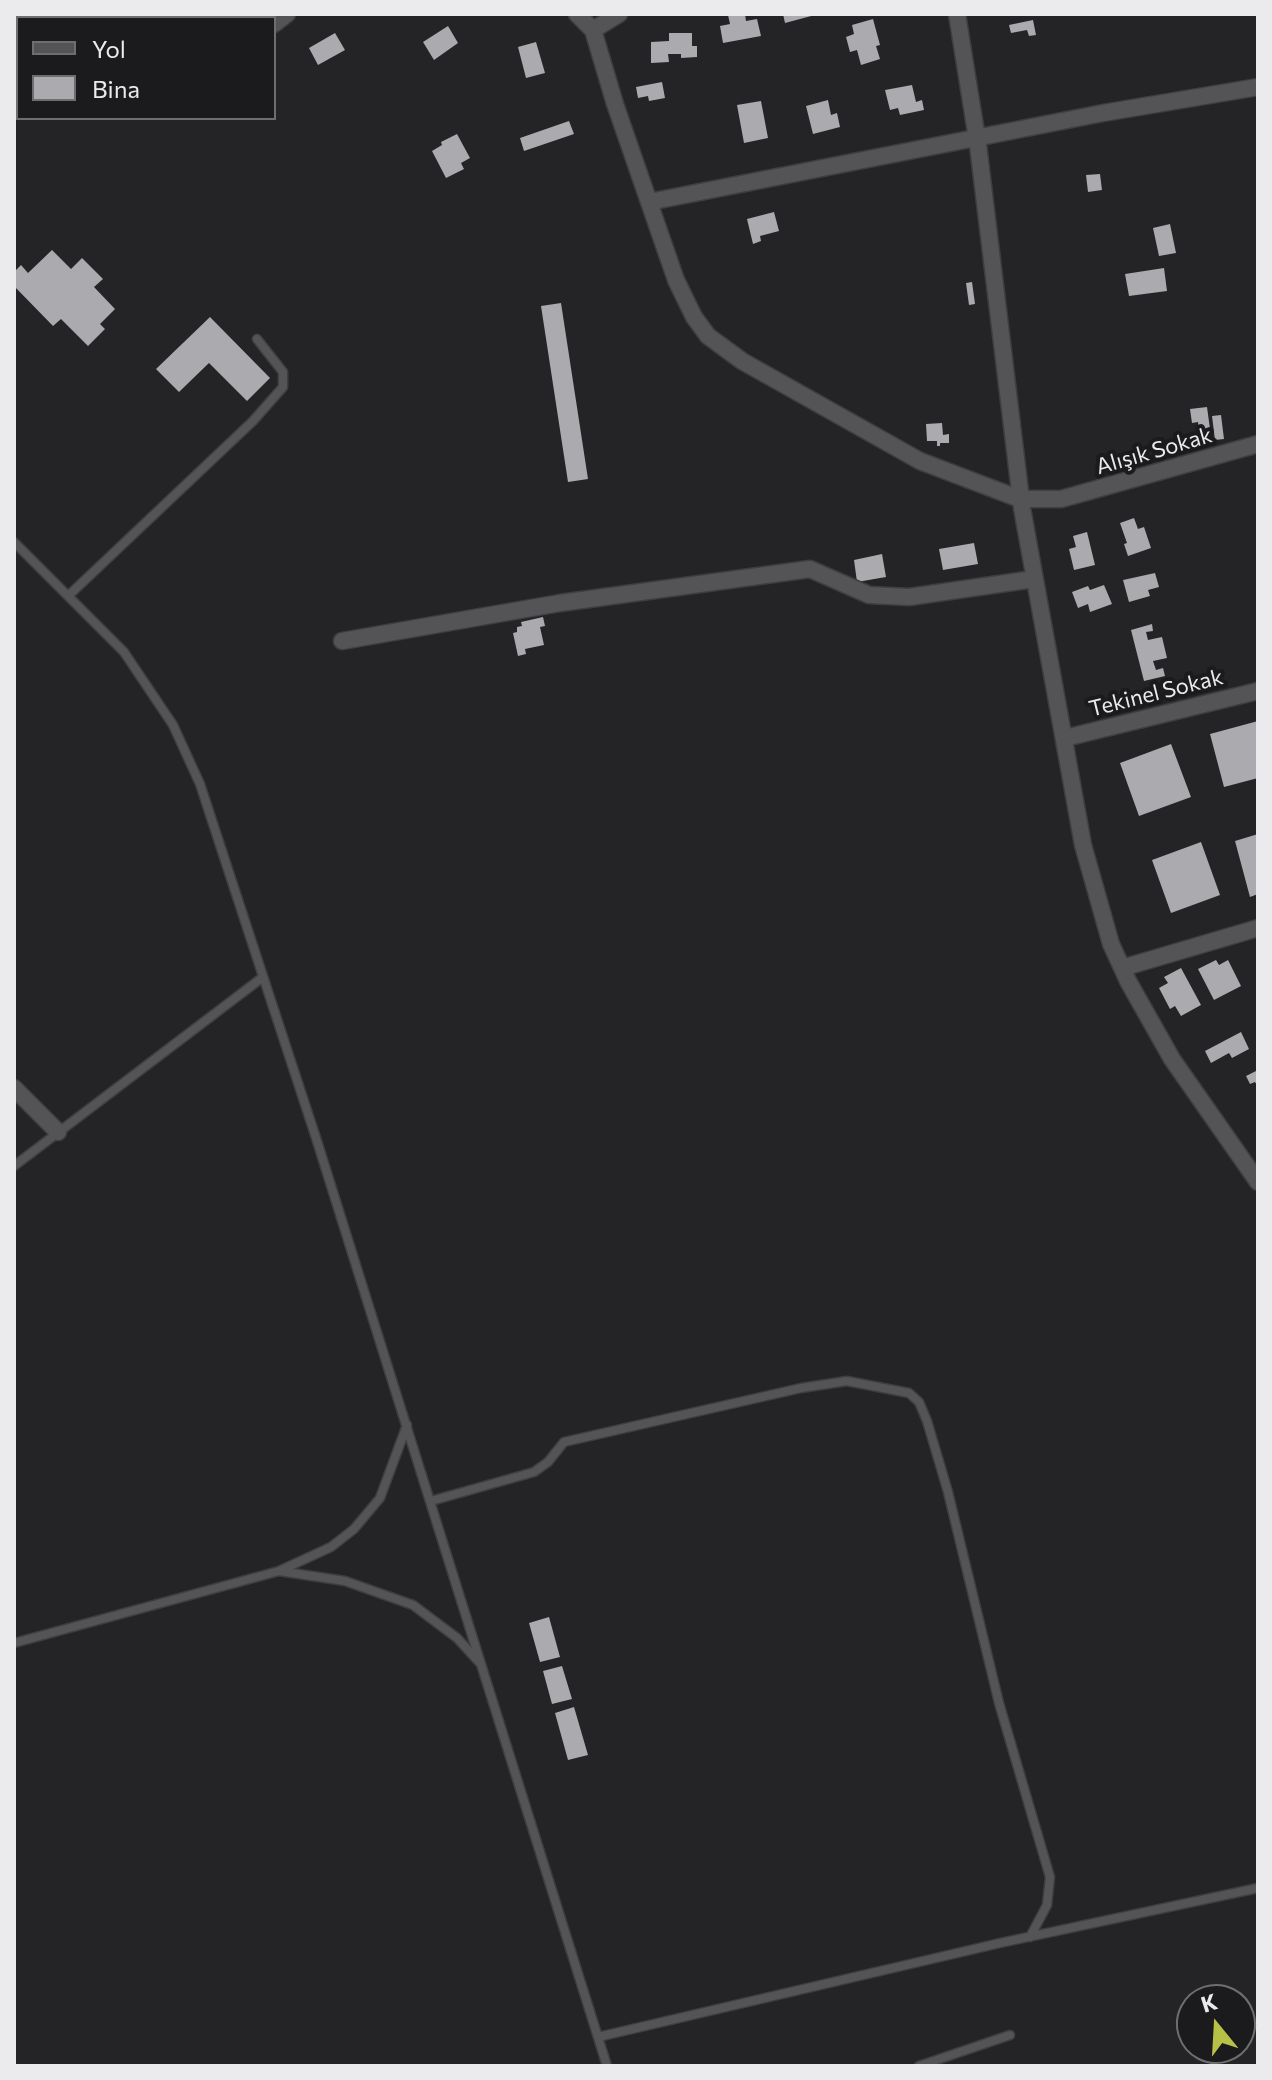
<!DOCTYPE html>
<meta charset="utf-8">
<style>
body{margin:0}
#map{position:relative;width:1272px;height:2080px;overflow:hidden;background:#242427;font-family:Commissioner,sans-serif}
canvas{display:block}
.frame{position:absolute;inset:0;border:16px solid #ebebed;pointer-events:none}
.legend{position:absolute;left:16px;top:16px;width:260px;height:104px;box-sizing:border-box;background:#1b1a1d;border:2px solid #6e6e70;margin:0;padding:10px 14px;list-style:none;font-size:24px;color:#ebebed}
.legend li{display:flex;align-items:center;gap:16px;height:40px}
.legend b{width:40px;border:2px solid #6e6e70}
.north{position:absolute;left:1176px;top:1984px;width:80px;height:80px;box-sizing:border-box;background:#1b1a1d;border:2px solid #6e6e70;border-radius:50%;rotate:342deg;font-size:22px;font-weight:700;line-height:32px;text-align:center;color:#ebebed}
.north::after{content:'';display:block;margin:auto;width:28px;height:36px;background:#b8c147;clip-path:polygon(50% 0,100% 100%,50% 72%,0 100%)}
</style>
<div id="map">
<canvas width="1272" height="2080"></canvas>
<div class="frame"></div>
<ul class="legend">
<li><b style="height:10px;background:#545457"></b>Yol</li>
<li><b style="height:22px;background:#abaaae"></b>Bina</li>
</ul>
<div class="north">K</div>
</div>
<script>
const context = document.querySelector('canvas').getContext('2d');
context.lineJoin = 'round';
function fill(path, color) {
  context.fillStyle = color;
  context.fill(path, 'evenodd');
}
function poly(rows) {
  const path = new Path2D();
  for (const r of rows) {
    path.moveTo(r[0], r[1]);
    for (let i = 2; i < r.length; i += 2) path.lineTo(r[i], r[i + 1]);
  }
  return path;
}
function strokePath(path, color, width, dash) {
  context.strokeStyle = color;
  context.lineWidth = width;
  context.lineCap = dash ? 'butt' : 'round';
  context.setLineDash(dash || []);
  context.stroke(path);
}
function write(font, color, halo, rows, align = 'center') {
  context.font = font + ' Commissioner,sans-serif';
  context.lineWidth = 8;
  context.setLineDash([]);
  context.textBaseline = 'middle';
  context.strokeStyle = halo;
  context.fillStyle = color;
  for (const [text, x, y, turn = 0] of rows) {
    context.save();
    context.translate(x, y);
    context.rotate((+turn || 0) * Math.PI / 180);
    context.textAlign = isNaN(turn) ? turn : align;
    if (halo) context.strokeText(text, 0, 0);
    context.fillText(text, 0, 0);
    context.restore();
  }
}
const building = poly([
 [745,14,746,21,757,19,761,36,723,43,720,26,730,24,728,15],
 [783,14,815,14,815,15,785,23],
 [873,19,880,45,876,46,880,59,861,65,857,50,850,52,846,37,854,34,852,25],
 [1033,20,1036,35,1029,36,1027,30,1011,33,1009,25],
 [448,26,458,43,434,60,423,42],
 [335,33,345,50,318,65,309,48],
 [669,33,692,33,692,46,697,46,697,57,681,58,681,54,668,54,669,62,651,63,651,42,669,41],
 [536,42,545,73,526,78,518,47],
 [662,82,665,98,649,101,648,96,638,98,636,87],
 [912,85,916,102,922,100,924,110,900,115,898,108,890,110,885,90],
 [828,100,831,115,837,113,840,127,813,134,806,106],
 [761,101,768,138,744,143,737,105],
 [569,121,574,134,524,151,520,138],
 [457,134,470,158,461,163,464,169,446,178,432,151,442,145,441,142],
 [1100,174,1102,190,1088,192,1086,175],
 [774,212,779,231,760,236,761,241,753,244,747,219],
 [1170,224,1176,253,1159,256,1153,228],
 [52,250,71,269,82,258,103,279,94,287,115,309,100,324,105,329,88,346,61,319,53,326,14,286,14,272,21,265,28,273],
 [1164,268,1167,291,1129,296,1125,274],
 [972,282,975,304,969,305,966,283],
 [561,303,588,479,568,482,541,306],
 [210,317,270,378,247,401,209,363,179,392,156,369],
 [1207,407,1210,429,1199,431,1198,422,1192,423,1190,409],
 [1221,415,1224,439,1215,440,1212,416],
 [942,423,943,435,949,434,949,443,940,443,940,446,937,446,937,441,927,441,926,424],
 [1134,518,1138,529,1144,527,1151,548,1128,556,1124,544,1127,543,1120,523],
 [1087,532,1095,565,1074,570,1069,549,1076,547,1073,536],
 [974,543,978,564,943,570,939,549],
 [882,554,886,577,857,582,854,560],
 [1155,573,1159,587,1148,590,1150,596,1129,602,1123,580],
 [1104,585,1112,604,1090,612,1088,604,1078,608,1072,592,1088,586,1090,590],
 [543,617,545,626,540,627,544,645,525,649,526,654,518,656,513,633,517,632,517,627,522,626,521,622],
 [1152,624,1153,631,1146,632,1148,640,1162,637,1167,658,1153,661,1156,670,1163,668,1165,676,1144,681,1131,630],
 [1258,721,1258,778,1224,787,1210,734],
 [1171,744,1191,797,1139,816,1120,763],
 [1258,834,1258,894,1250,897,1235,841],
 [1201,842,1220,895,1171,913,1152,860],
 [1216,960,1219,965,1228,960,1241,986,1214,1000,1198,969],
 [1181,968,1201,1005,1181,1016,1175,1006,1170,1009,1159,988,1168,983,1164,977],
 [1241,1032,1249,1049,1232,1058,1229,1053,1211,1063,1205,1051],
 [1258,1070,1258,1087,1255,1082,1250,1084,1246,1076],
 [549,1617,560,1657,540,1662,529,1623],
 [562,1666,572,1699,552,1704,543,1671],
 [574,1707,588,1755,568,1760,555,1713]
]);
const lane = poly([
 [14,542,124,652,173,725,200,784,317,1141,607,2066],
 [68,596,253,421,283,387,283,372,257,339],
 [14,1166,263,977],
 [431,1501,534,1472,548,1462,564,1442,801,1388,847,1381,909,1393,919,1402,927,1421,948,1492,999,1703,1050,1877,1047,1905,1030,1937],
 [279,1571,345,1581,413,1605,457,1638,479,1662],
 [14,1643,279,1571,331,1547,354,1529,380,1498,407,1425],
 [598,2037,1000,1943,1258,1888],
 [919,2066,1010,2035]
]);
const street = poly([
 [233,14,240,18],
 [577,14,593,30,615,104,676,280,694,317,708,336,742,361,920,461,1020,499,1061,499,1258,444],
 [957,14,978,145,1022,508,1083,845,1111,944,1128,981,1172,1059,1258,1182],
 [274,24,287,14],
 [593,30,619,14],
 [649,202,1103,113,1258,87],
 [342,641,560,603,810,569,869,595,909,597,1034,579],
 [1065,738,1258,691],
 [1122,968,1258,928],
 [14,1088,58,1132]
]);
const streetNames = [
 ["Alışık Sokak",1154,451,-16],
 ["Tekinel Sokak",1156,693,-14]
];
fill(building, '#abaaae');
strokePath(lane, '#3e3e41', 11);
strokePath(street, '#3e3e41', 19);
strokePath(lane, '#545457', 8);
strokePath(street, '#545457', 16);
write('22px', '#ebebed', '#1b1a1d', streetNames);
</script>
